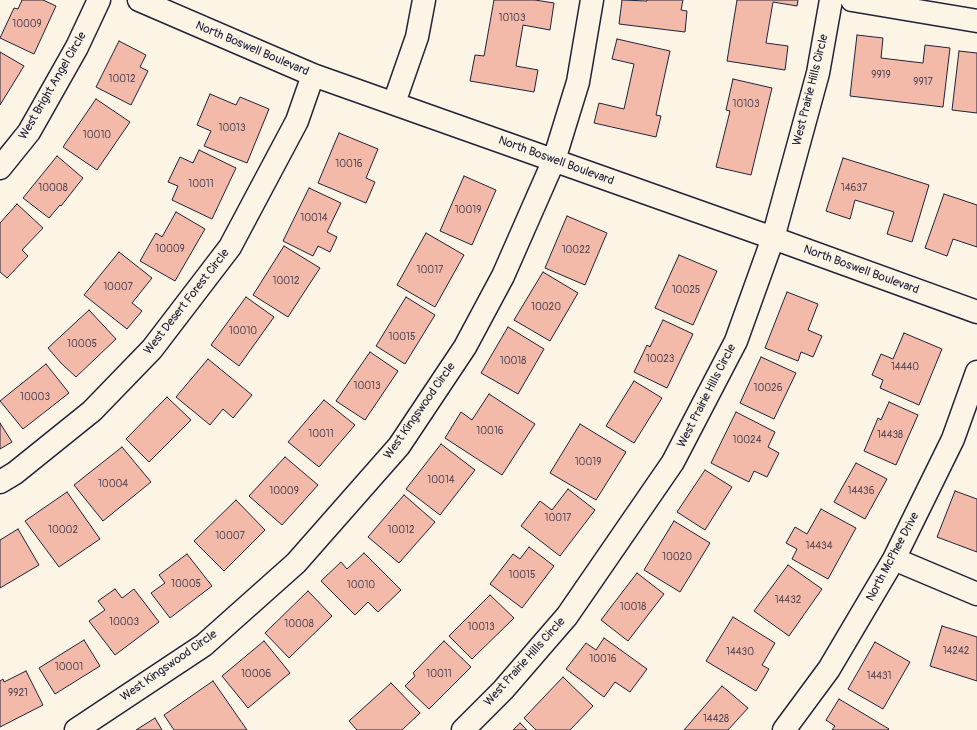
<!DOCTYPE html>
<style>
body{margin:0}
canvas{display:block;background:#fcf5e5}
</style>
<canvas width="977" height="730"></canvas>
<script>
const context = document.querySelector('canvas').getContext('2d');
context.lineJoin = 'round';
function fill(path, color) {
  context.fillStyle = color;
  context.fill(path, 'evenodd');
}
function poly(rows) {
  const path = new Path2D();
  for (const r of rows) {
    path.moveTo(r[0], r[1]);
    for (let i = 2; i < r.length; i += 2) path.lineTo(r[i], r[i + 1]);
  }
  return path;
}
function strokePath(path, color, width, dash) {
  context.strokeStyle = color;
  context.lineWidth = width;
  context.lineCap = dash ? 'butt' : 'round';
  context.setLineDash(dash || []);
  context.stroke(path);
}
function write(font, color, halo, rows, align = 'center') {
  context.font = font + ' Pangolin,sans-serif';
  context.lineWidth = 4;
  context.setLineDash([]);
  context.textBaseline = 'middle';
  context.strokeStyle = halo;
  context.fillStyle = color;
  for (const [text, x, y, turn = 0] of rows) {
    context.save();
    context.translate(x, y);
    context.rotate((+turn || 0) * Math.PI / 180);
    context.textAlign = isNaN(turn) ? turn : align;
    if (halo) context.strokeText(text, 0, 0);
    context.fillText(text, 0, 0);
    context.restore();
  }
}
const building = poly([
 [22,0,43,0,56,6,34,54,0,38,14,8,18,9,22,0],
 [494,0,535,0,554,3,550,30,523,25,516,66,538,70,534,92,470,81,475,55,484,56,494,0],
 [622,0,647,1,647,0,683,0,681,10,687,11,685,32,619,24,622,0],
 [737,0,798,0,797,6,773,2,766,43,788,46,785,70,727,61,737,0],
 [857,35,883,38,881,58,923,63,925,45,950,48,943,107,850,96,857,35],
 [617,39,670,51,656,115,661,116,656,137,594,123,599,103,624,109,634,64,612,59,617,39],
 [119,41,146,55,140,67,148,71,131,105,96,87,119,41],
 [959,51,977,53,977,113,952,110,959,51],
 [0,52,24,66,0,105,0,52],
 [733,79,772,88,751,175,716,167,730,111,726,110,733,79],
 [210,94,236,105,240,97,269,109,247,163,204,146,211,131,197,125,210,94],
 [96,99,130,122,97,170,63,147,96,99],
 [339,133,378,149,366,178,375,182,366,203,318,183,339,133],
 [199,150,236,168,212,219,172,200,178,186,168,182,180,157,193,163,199,150],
 [57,156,83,178,61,206,60,205,49,218,23,198,57,156],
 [843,158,929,185,912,242,887,234,894,212,855,200,850,219,826,211,843,158],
 [464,176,496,190,472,245,440,231,464,176],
 [309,188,341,203,327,232,337,237,330,252,318,246,313,256,283,241,309,188],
 [944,194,977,205,977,247,953,239,947,256,925,248,944,194],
 [17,204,43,228,22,250,28,256,7,278,0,272,0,223,17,204],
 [176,212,205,229,175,281,140,261,156,233,162,237,176,212],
 [567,216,607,233,585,285,545,268,567,216],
 [426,233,464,255,435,307,397,285,426,233],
 [284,246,320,268,288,317,253,295,284,246],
 [119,252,152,278,132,303,142,311,127,329,84,295,119,252],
 [679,255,717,271,693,325,655,308,679,255],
 [543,272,578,293,550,341,514,320,543,272],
 [787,292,818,304,808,330,822,336,813,357,801,352,798,361,765,348,787,292],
 [246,297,274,317,239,366,211,345,246,297],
 [406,297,435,315,405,364,376,346,406,297],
 [89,310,116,339,76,377,61,363,48,348,89,310],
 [663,320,693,334,667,388,634,372,647,345,650,347,663,320],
 [508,327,544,349,518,394,481,373,508,327],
 [904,333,942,349,919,405,880,388,883,380,872,375,881,354,893,359,904,333],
 [370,352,398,371,365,420,336,401,370,352],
 [761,357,796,373,774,419,740,403,761,357],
 [208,359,252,395,233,418,223,409,210,425,176,397,208,359],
 [46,364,69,393,23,429,0,401,46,364],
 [634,381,662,398,634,443,606,426,634,381],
 [489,394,535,424,502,475,445,438,461,412,472,420,489,394],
 [167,397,191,420,149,462,126,439,167,397],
 [324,400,355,425,319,467,288,442,324,400],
 [889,402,918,415,896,465,864,451,878,418,881,420,889,402],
 [736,412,775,432,768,447,779,453,767,477,754,471,749,482,711,463,736,412],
 [0,423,12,442,0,449,0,423],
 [580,424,626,452,596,500,550,473,580,424],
 [441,444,475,470,440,515,406,489,441,444],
 [122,447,151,482,103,521,74,485,122,447],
 [285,457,318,485,282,525,249,496,285,457],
 [856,463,887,479,865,519,834,502,856,463],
 [705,470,732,487,705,530,677,512,705,470],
 [568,489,595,510,560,556,521,526,540,501,552,510,568,489],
 [955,491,977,499,977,552,937,537,955,491],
 [67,492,100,539,59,567,25,521,67,492],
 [404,495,435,522,399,563,368,537,404,495],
 [236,500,265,530,224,571,194,541,236,500],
 [821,509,856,528,828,579,792,559,797,549,786,543,795,527,807,534,821,509],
 [674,521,710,543,680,592,644,570,674,521],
 [18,529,39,565,0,588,0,540,18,529],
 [529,547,554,566,522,608,490,584,513,554,520,559,529,547],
 [364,553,401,590,378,612,368,602,355,615,321,581,341,562,347,569,364,553],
 [187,554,212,586,170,618,151,593,165,583,159,575,187,554],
 [788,565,822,589,789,636,754,611,788,565],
 [637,573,664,594,628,641,601,620,637,573],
 [115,589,122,598,134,589,159,622,115,655,89,621,105,610,98,601,115,589],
 [308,591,332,616,289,658,265,633,308,591],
 [490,595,514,618,472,659,449,636,490,595],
 [733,617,775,643,762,665,769,669,756,691,706,661,733,617],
 [942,626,977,637,977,681,930,666,942,626],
 [604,638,647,669,630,692,615,682,604,697,566,669,586,643,596,650,604,638],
 [84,640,100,666,55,694,39,668,84,640],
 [264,641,290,673,248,708,222,676,264,641],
 [444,641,471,667,429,709,405,686,415,676,413,673,444,641],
 [875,642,910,662,883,709,848,689,875,642],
 [26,671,43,705,0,727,0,681,3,679,4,682,26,671],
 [563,677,593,706,570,730,536,730,524,718,563,677],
 [213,681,247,730,174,730,164,715,213,681],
 [391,683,420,713,402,730,357,730,349,721,391,683],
 [722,686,748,708,728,730,684,730,722,686],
 [839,699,889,729,888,730,832,730,835,726,826,720,839,699],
 [155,718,162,730,136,730,155,718],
 [520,723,527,730,513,730,520,723]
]);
const minor = poly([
 [139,0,313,75,773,238,977,312],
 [852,0,977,21],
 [394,103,417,37,424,0],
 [0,168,29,132,77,47,99,0],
 [0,482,15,473,92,411,152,349,230,247,297,121,313,75],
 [894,559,977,594],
 [76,730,204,645,296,563,399,446,465,347,503,276,554,160,578,82,592,0],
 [463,730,503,690,567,616,673,462,736,341,773,238,818,73,831,0],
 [784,730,829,669,894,559,953,439,977,372]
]);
const numberNames = [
 ["10103",512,18],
 ["10009",27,24],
 ["9919",881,75],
 ["10012",122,79],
 ["9917",923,82],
 ["10103",746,104],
 ["10013",232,128],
 ["10010",97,135],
 ["10016",349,164],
 ["10011",201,184],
 ["10008",53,188],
 ["14637",854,188],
 ["10019",468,210],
 ["10014",314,218],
 ["10009",170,249],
 ["10022",576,250],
 ["10017",430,270],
 ["10012",286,281],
 ["10007",118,287],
 ["10025",686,290],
 ["10020",546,307],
 ["10010",243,331],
 ["10015",402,337],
 ["10005",82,344],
 ["10023",660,359],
 ["10018",513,361],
 ["14440",905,367],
 ["10013",367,386],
 ["10026",768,388],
 ["10003",35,397],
 ["10016",490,431],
 ["10011",321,434],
 ["14438",890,435],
 ["10024",747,440],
 ["10019",588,462],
 ["10014",441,480],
 ["10004",113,484],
 ["10009",284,491],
 ["14436",861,491],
 ["10017",558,518],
 ["10002",63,530],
 ["10012",401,530],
 ["10007",230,536],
 ["14434",819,546],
 ["10020",677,557],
 ["10015",522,575],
 ["10005",186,584],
 ["10010",361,585],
 ["14432",788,600],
 ["10018",633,607],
 ["10003",124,622],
 ["10008",299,624],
 ["10013",481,627],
 ["14242",956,651],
 ["14430",740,652],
 ["10016",603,659],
 ["10001",69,667],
 ["10006",256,674],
 ["10011",439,674],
 ["14431",879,676],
 ["9921",18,693],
 ["14428",716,719]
];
const streetNames = [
 ["North Boswell Boulevard",252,49,23],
 ["West Bright Angel Circle",53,86,-60],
 ["West Prairie Hills Circle",811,90,-76],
 ["North Boswell Boulevard",556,161,20],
 ["North Boswell Boulevard",861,270,20],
 ["West Desert Forest Circle",187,302,-52],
 ["West Prairie Hills Circle",707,396,-63],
 ["West Kingswood Circle",420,411,-55],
 ["North McPhee Drive",893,557,-62],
 ["West Prairie Hills Circle",525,662,-48],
 ["West Kingswood Circle",169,666,-35]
];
fill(building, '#f3baaa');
strokePath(building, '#22223b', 1);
strokePath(minor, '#22223b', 25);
strokePath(minor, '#fcf5e5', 22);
write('10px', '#564857', null, numberNames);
write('12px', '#22223b', '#fcf5e5', streetNames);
</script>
